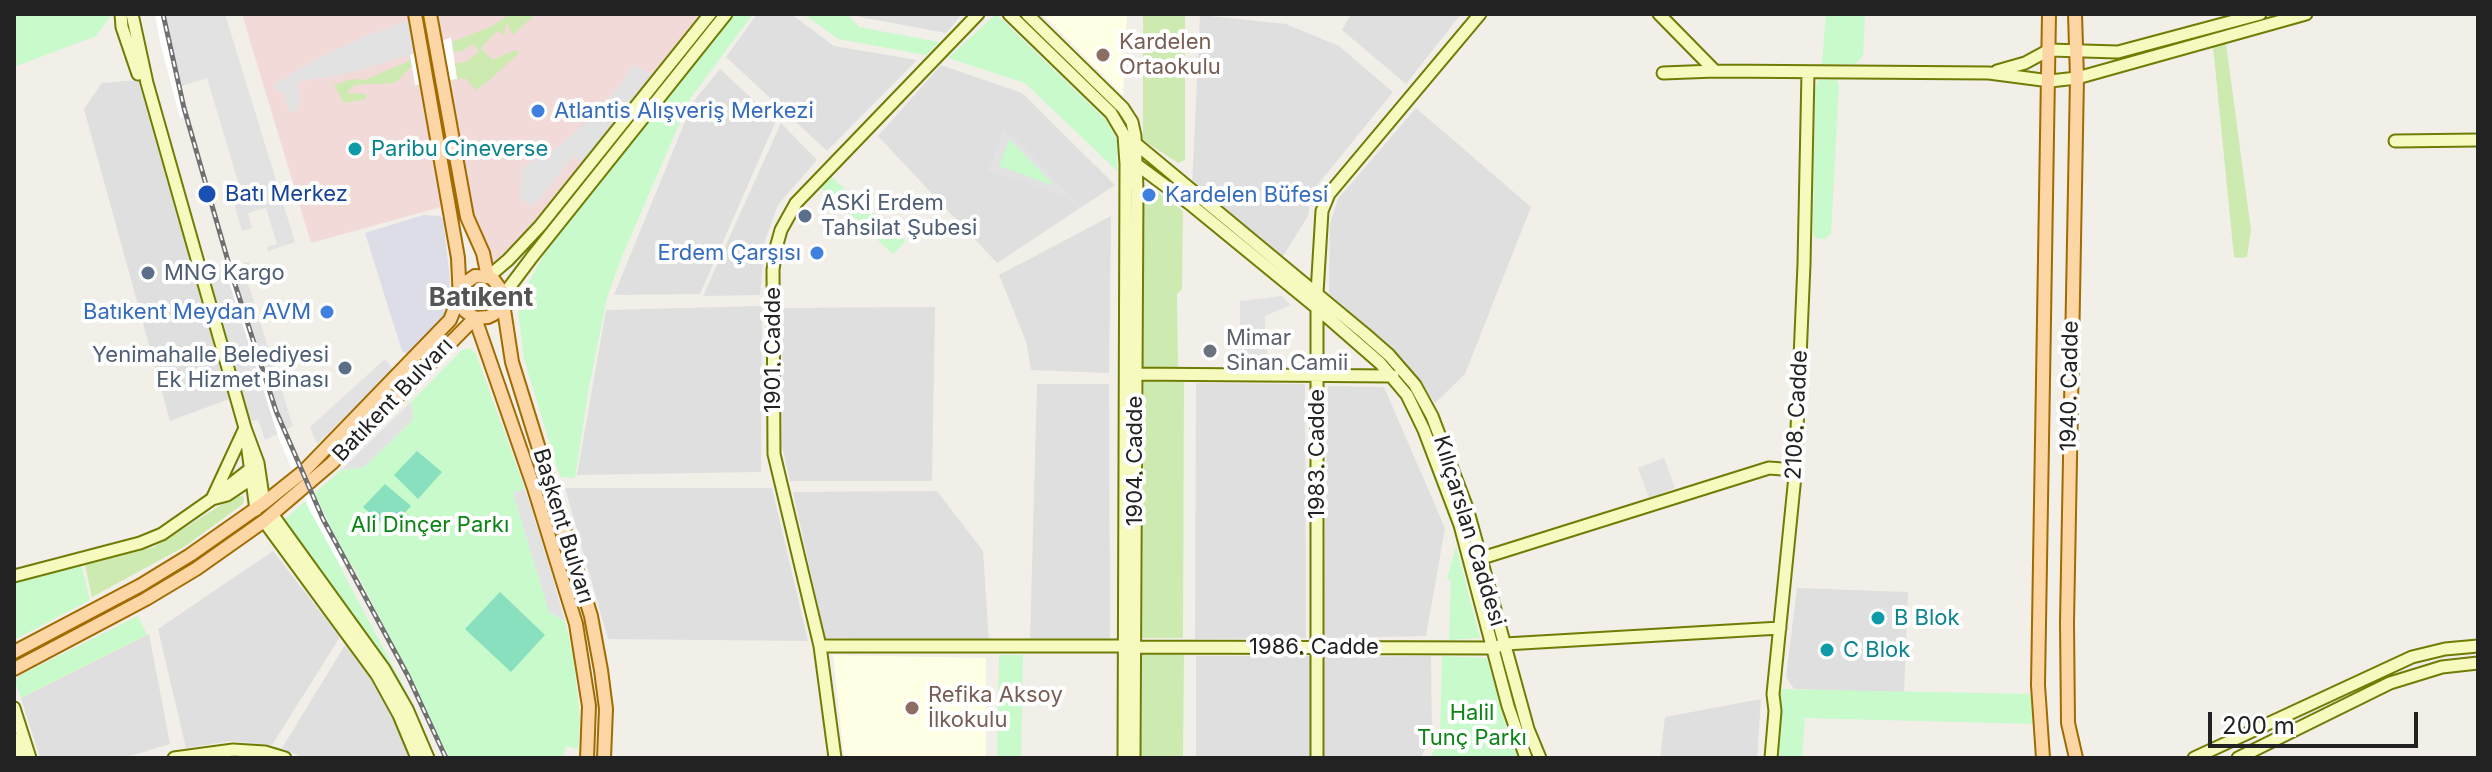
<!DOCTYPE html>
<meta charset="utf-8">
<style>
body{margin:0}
#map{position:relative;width:2492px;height:772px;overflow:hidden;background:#f2efe9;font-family:Inter,sans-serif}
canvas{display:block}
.frame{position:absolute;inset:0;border:16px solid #222;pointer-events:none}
.scale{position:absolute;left:2208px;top:712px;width:210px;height:36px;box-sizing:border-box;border:4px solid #222;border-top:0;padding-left:10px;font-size:24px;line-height:28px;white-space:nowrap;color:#222;-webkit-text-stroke:6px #fff;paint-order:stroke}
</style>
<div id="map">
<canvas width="2492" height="772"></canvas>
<div class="frame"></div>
<div class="scale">200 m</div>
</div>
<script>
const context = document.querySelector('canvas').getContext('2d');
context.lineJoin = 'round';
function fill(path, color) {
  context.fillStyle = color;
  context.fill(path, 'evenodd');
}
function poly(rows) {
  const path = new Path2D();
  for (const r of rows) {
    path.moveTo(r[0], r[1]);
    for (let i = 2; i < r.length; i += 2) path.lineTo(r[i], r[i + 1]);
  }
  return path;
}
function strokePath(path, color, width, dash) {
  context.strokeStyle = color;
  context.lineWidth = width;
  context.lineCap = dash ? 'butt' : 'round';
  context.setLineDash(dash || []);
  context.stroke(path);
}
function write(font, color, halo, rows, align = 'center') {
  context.font = font + ' Inter,sans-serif';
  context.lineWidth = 8;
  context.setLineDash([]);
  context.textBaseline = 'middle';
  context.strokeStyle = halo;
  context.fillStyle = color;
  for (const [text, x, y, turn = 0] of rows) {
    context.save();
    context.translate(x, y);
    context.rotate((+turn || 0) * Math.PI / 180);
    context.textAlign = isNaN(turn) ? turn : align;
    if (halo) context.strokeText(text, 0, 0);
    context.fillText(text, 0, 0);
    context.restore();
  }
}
const residential = poly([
 [757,14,791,14,834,46,917,60,827,151,726,57],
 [857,14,962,14,946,33,860,17],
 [1351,14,1461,14,1406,84,1342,30],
 [1200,15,1286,24,1339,46,1393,92,1311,193,1308,216,1282,258,1192,188],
 [941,65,1022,93,1115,185,997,263,878,136],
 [720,69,776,121,700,294,614,295,693,102],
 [138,80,229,399,170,421,84,109,102,83],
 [1416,108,1531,207,1465,374,1435,403,1404,360,1329,294,1330,224,1338,199],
 [781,123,817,160,778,205,765,241,760,295,703,296],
 [1111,216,1109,373,1031,370,1026,341,999,275],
 [762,306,761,472,577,475,606,310],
 [935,307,932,481,790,481,782,446,783,308],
 [1196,383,1305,384,1306,638,1195,639],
 [1037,384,1109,384,1110,640,1030,641],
 [1328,386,1384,387,1445,528,1426,636,1323,638],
 [565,488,772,488,808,641,608,639],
 [937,491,983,551,989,642,825,638,793,492],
 [273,551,340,637,272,745,230,741,186,748,158,629],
 [1797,588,1908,592,1904,693,1794,689,1786,677],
 [149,634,170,744,123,758,40,758,21,698],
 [345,645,374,684,401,735,410,758,304,758,282,748],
 [1196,656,1310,656,1310,758,1196,758],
 [1431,656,1432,733,1421,758,1324,758,1324,657],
 [1761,699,1757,758,1660,758,1665,717]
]);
const commercial = poly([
 [242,14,710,14,540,226,488,277,463,201,311,243]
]);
const education = poly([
 [1042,14,1127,14,1123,95],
 [833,655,986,658,986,758,844,758]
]);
const grass = poly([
 [510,14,536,14,513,35,506,23,504,35,497,31,481,48,492,60,515,50,519,53,486,83,476,90,465,78,418,85,455,63,466,62,479,52,474,44,460,52,453,51,452,42,492,26],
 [1143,14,1185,14,1185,160,1178,163,1143,140],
 [2226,44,2251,230,2247,257,2241,258,2234,257,2213,46],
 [411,60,412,66,395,83,355,85,346,93,366,94,366,99,344,103,334,85,352,79,365,80],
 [1150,191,1156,191,1183,211,1182,289,1177,294,1178,370,1143,371,1144,193],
 [1144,381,1184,382,1183,638,1142,638],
 [237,495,244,497,243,504,184,547,92,597,85,565,154,547],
 [1142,654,1184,655,1183,758,1141,758]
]);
const park = poly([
 [14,14,112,14,96,36,14,67],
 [734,14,753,14,690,99,620,261,607,298,589,387,575,478,560,477,524,359,518,309,524,291,546,251],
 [804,14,847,14,859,27,939,42,926,55,838,39],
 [996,14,1106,120,1117,140,1117,171,1025,83,948,58],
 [1826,14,1865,14,1863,56,1855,64,1822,64],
 [1835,78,1839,84,1831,234,1824,239,1815,238,1813,232,1815,88,1819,80],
 [1009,139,1057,187,998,166],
 [829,175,906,241,893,254,819,186],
 [470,348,476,354,525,489,513,493,549,612,565,621,573,653,580,719,578,749,566,746,563,758,449,758,416,688,352,564,341,566,342,571,411,700,285,519,341,470,364,467,413,420,411,402,462,350],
 [1456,546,1480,638,1449,640,1451,580,1447,579],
 [81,564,90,600,14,640,14,583],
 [138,616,147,635,21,698,15,681,20,675],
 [999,655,1023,655,1021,758,997,758],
 [1442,656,1487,658,1506,727,1519,758,1430,758,1440,739],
 [1774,689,2035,694,2036,724,1802,718,1805,720,1802,758,1775,758]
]);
const pitch = poly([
 [417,451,442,472,418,499,394,475],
 [385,484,411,506,389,530,363,507],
 [500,592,545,635,511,672,465,629]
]);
const parking = poly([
 [161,14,225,14,295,242,268,251,267,247,277,244,266,208,248,213,252,228,242,231,232,196,242,195,207,78,182,86],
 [409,20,415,53,350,73,298,82,300,101,295,113,289,111,284,94,272,86,317,59,366,36],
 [633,65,651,74,582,162,574,155,538,201,532,207,524,201,520,197,522,168,558,147,590,119,620,85],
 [1004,130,1010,136,1012,135,1081,206,1078,209,1065,196,988,171],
 [1009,140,1010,140,1055,186,999,167],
 [249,262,251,268,245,274,293,426,265,440,258,420,250,421,207,274],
 [1282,296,1291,305,1265,316,1265,341,1272,372,1240,370,1240,301],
 [385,359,394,370,317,444,310,427],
 [411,402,413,420,364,467,341,470],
 [1664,458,1675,488,1649,498,1638,468],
 [525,489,550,568,565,621,549,612,513,493]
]);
const plaza = poly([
 [423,215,440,216,443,218,450,282,449,300,446,314,441,321,409,355,402,351,365,233]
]);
const pier = poly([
 [155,14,165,14,188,116,180,118,160,42],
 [451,37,457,79,415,85,410,55],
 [230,264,264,374,284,429,348,564,341,567,310,511,279,439,224,266]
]);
const secondary = poly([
 [121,14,122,27,138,74],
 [1009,14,1111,113,1124,135,1126,164,1124,758],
 [1027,14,1123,108,1132,122,1135,136,1137,190,1134,758],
 [1659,14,1715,71],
 [1997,71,2025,63,2049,50,2118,52,2260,14],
 [1663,73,1715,71,1989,73,2050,81,2077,78,2306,14],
 [2395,141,2478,140],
 [1135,143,1365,334,1389,355,1415,385,1432,416,1467,508,1528,729,1540,758],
 [1136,164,1190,204,1317,308,1380,363,1407,395,1424,430,1460,525,1508,706,1526,758],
 [488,277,508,260,540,226,710,14],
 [502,297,532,257,726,14],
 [1129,374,1393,376],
 [254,466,212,499,227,495,254,477],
 [256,510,245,428,258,463,264,503],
 [272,514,384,669,407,709,428,758],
 [264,521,377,675,399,715,417,758],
 [1482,558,1769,468,1796,470],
 [14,576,140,543,162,534,212,499,245,428,147,83,132,14],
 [820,646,1124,646],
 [1134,647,1493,648,1505,644,1780,628],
 [14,708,30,758],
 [14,739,20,758],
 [174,758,233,750,265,752,285,758],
 [835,758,820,646,774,454,773,270,776,248,781,230,796,203,978,14],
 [1317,758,1317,293,1322,211,1329,194,1480,14],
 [1771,758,1775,711,1773,694,1795,476,1804,264,1808,72],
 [2194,758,2412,657,2445,649,2478,646],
 [2238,758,2390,683,2442,667,2478,663]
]);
const primary = poly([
 [415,14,458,258,460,300,465,311,475,318],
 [430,14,467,217,483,253,488,277],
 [2075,14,2077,78,2067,622,2068,723,2076,758],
 [488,277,493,279,501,290,512,362,591,616,601,670,606,709,604,758],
 [475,318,534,488,576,624,589,706,587,758],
 [14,652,141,585,190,555,264,503,304,471,450,320,465,283,475,276,488,277],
 [14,669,146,599,196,569,264,521,332,463,475,318,488,317,494,314,501,307,502,297],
 [2043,758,2038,685,2049,14]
]);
const rail = poly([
 [163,14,184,108,232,275,276,411,323,519,408,676,446,758]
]);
const markers = [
 [1103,55,8,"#8d6e63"],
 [538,111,8,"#3f7fe0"],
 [355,149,8,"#0f9aa8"],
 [207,194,10,"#1a4fb4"],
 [1149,195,8,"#3f7fe0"],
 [805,216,8,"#5c6f8a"],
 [817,253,8,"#3f7fe0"],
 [148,273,8,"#5c6f8a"],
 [327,312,8,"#3f7fe0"],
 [1210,351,8,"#6b7280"],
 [345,368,8,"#5c6f8a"],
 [1878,618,8,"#0f9aa8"],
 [1827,650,8,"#0f9aa8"],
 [912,708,8,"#8d6e63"]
];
const educationNames = [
 ["Kardelen",1119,42],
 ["Ortaokulu",1119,67],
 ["Refika Aksoy",928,695],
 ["İlkokulu",928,720]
];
const shopNames = [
 ["Atlantis Alışveriş Merkezi",554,111],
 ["Kardelen Büfesi",1165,195],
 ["Erdem Çarşısı",801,253,"right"],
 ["Batıkent Meydan AVM",311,312,"right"]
];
const cultureNames = [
 ["Paribu Cineverse",371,149],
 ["B Blok",1894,618],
 ["C Blok",1843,650]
];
const transitNames = [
 ["Batı Merkez",225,194]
];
const serviceNames = [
 ["ASKİ Erdem",821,203],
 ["Tahsilat Şubesi",821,228],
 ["MNG Kargo",164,273],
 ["Yenimahalle Belediyesi",329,355,"right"],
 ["Ek Hizmet Binası",329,380,"right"]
];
const worshipNames = [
 ["Mimar",1226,338],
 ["Sinan Camii",1226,363]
];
const streetNames = [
 ["1901. Cadde",773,350,-90],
 ["1940. Cadde",2070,386,-89],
 ["Batıkent Bulvarı",393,400,-46],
 ["2108. Cadde",1797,415,-87],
 ["1983. Cadde",1317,454,-90],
 ["1904. Cadde",1135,461,-90],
 ["Başkent Bulvarı",563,526,73],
 ["Kılıçarslan Caddesi",1469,531,73],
 ["1986. Cadde",1314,647]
];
const parkNames = [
 ["Ali Dinçer Parkı",430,525],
 ["Halil",1472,713],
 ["Tunç Parkı",1472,738]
];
const quarterNames = [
 ["Batıkent",481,298]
];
fill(residential, '#e0dfdf');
fill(commercial, '#f2dad9');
fill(education, '#ffffe5');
fill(grass, '#cdebb0');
fill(park, '#c8facc');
fill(pitch, '#88e0be');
fill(parking, '#e2e2e2');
fill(plaza, '#dddde8');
fill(pier, '#fff');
strokePath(secondary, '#707d05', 15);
strokePath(primary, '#a06b00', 16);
strokePath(secondary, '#f7fabf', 11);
strokePath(primary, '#fcd6a4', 12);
strokePath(rail, '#707070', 5);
strokePath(rail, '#fff', 2, [6]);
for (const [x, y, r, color] of markers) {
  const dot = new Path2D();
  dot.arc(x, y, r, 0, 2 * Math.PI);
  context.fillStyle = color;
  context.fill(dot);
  strokePath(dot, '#fff', 3);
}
write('22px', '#785e54', '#fff', educationNames, 'left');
write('22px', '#366cbe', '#fff', shopNames, 'left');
write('22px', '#0d838f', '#fff', cultureNames, 'left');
write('22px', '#164399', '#fff', transitNames, 'left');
write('22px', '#4e5e75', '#fff', serviceNames, 'left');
write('22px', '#5b616d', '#fff', worshipNames, 'left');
write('22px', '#222', '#fff', streetNames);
write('22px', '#0c8416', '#fff', parkNames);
write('bold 26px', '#555', '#fff', quarterNames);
</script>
